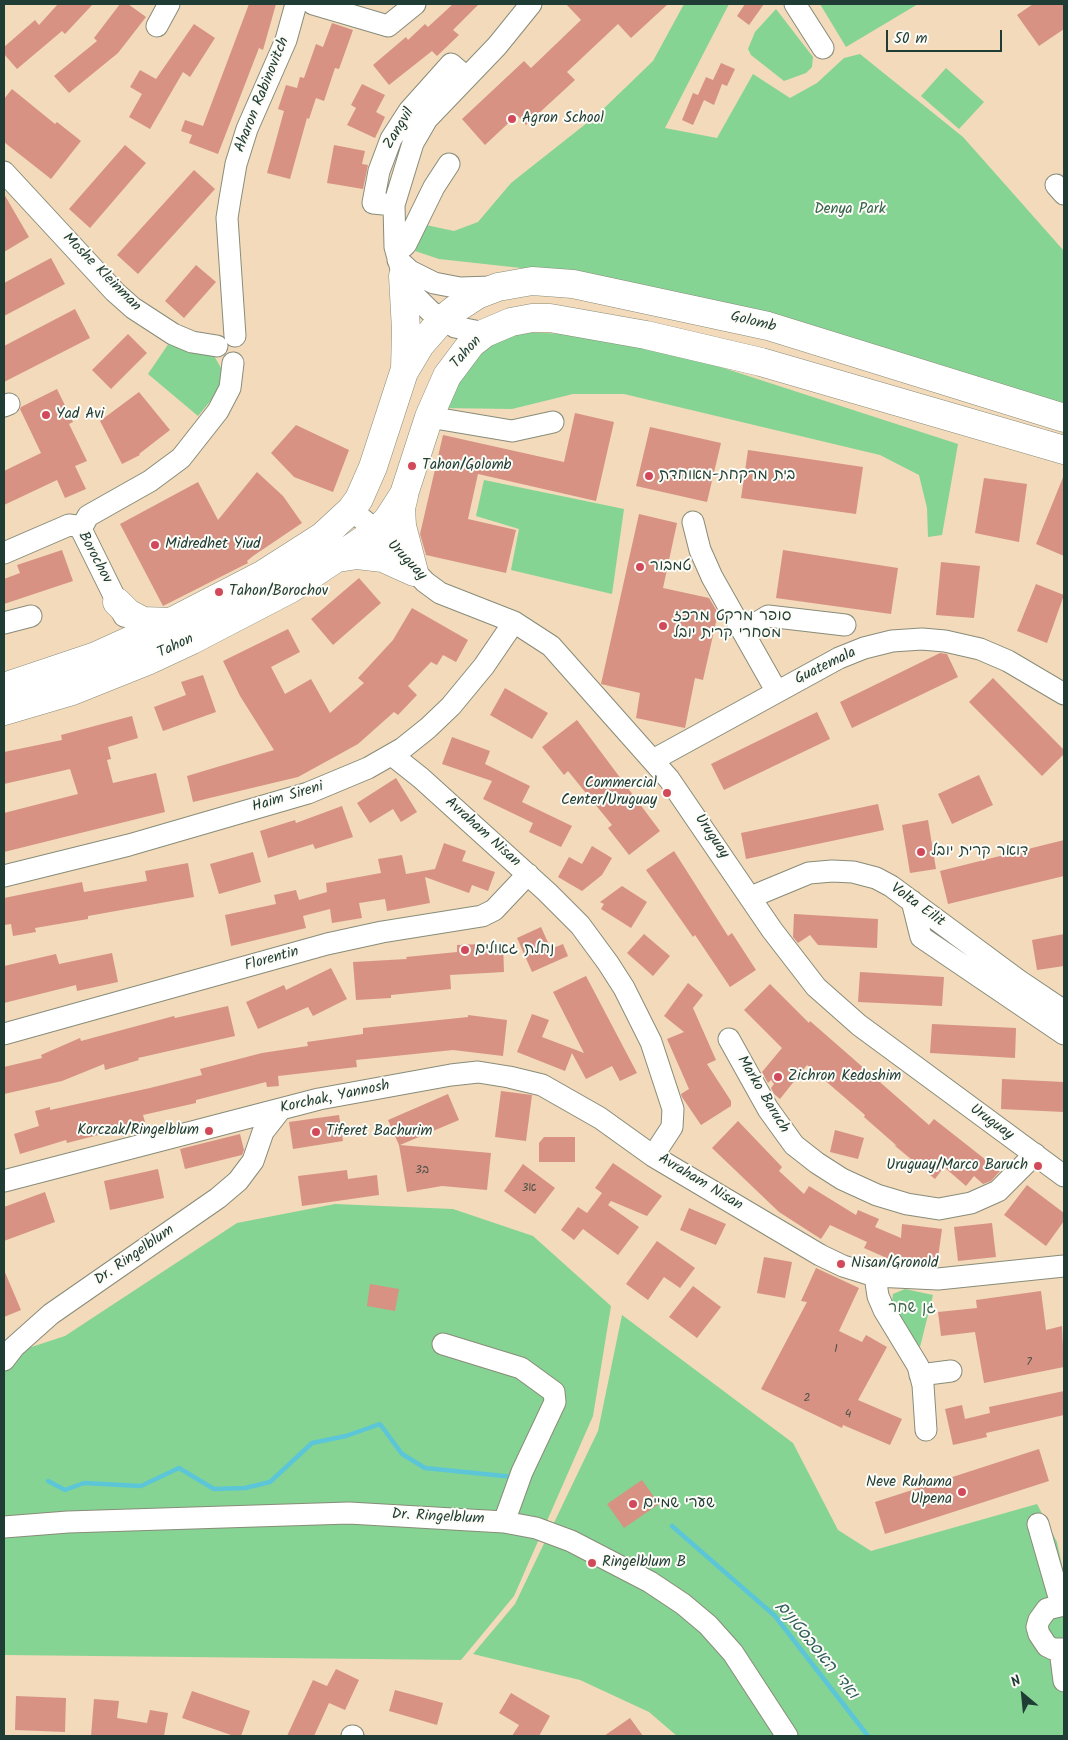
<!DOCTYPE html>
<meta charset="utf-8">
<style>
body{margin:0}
#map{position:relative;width:1068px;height:1740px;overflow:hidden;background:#f2dabb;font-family:Kalam,sans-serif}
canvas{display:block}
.frame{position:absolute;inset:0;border:5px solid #1f3d34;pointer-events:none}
.north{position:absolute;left:998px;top:1670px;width:50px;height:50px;-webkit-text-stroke:4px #fdfcf7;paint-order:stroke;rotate:332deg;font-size:14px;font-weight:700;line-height:20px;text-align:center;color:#1f3d34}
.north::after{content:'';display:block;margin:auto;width:18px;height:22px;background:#1f3d34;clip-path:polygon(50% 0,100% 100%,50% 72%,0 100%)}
.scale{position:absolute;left:886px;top:30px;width:116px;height:22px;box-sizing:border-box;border:2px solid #1f3d34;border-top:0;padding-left:6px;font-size:15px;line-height:18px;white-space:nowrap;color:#1f3d34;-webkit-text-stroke:4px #fdfcf7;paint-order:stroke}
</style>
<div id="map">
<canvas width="1068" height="1740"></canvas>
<div class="frame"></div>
<div class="north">N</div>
<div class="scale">50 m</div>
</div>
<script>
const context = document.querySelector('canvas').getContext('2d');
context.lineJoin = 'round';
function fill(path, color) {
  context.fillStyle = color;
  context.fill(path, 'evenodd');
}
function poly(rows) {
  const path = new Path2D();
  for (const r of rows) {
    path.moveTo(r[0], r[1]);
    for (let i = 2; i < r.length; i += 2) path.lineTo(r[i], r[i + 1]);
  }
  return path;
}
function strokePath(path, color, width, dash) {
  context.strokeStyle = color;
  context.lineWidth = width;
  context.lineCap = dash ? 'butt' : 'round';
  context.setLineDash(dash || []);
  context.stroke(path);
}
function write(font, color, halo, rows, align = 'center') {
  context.font = font + ' Kalam,"Playpen Sans Hebrew",sans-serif';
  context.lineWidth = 4;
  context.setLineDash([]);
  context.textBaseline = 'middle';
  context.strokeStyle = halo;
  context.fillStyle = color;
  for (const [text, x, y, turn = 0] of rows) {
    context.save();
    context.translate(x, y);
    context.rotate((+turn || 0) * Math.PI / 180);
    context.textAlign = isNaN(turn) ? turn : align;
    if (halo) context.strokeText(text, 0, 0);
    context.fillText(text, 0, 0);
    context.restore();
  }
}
const green = poly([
 [684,4,729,4,665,128,717,138,753,74,790,98,817,83,844,58,860,54,963,137,1064,251,1064,409,603,277,439,259,415,251,426,225,454,231,478,222,511,183,597,115,653,61],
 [820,4,918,4,846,47],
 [776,9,813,57,812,67,806,73,784,81,751,55,748,49,755,32],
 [946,68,984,102,959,129,921,96],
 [517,332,595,335,671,351,958,444,942,535,928,537,927,508,919,475,880,455,624,394,573,394,512,409,440,408,476,350],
 [169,343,180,349,213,354,225,375,217,393,198,416,148,374],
 [484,480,624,509,612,594,511,570,519,529,476,516],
 [335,1204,453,1209,533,1236,611,1306,593,1416,514,1596,461,1660,4,1655,4,1356,65,1336,237,1223],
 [905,1289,933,1295,920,1347,907,1335,891,1310,893,1294],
 [622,1315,793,1443,838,1530,871,1551,1037,1504,1057,1542,1064,1575,1064,1736,677,1736,649,1712,580,1680,473,1654,515,1604,598,1431]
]);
const stream = poly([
 [48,1481,65,1490,84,1483,141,1486,179,1468,214,1489,245,1488,270,1482,312,1443,346,1436,380,1424,402,1454,425,1468,514,1477],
 [672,1526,775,1616,868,1736]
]);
const building = poly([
 [58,4,93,4,65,34,62,31,17,69,4,54,4,47,35,20,39,25],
 [120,4,128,4,146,17,118,53,69,93,54,76,97,41,94,38],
 [249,4,276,4,263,50,259,48,218,154,189,143,192,135,181,131,185,120,203,126],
 [453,4,479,4,453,30,459,35,437,56,432,51,389,85,373,65,406,37,408,40,425,24,428,27],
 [566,4,668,4,631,38,618,24,567,72,575,80,526,125,517,115,485,145,462,119,524,61,531,68,581,20],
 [745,4,764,4,749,25,737,16],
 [1033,4,1064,4,1064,29,1039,46,1017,15],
 [332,23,353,30,339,69,335,68,324,101,316,98,309,119,307,118,290,179,267,173,284,111,278,109,286,85,297,88,300,77,304,78,316,44,323,47],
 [194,24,215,38,190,77,183,72,150,129,129,117,142,94,130,87,140,70,156,79],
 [721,63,735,69,727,86,722,84,714,105,704,100,693,125,682,120,693,93,698,95,706,77,713,80],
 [362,84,385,95,376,112,385,117,375,138,347,125,356,108,351,105],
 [12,89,55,124,57,122,81,141,51,179,4,142,4,99],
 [125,145,146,163,90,228,69,209],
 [334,145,365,151,362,164,368,165,363,189,327,183],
 [194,170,215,189,138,274,117,255],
 [4,194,29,237,4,252],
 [51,258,65,284,4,316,4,283],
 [196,265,216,282,184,318,165,301],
 [75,309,90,338,4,382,4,346],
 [128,334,147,353,111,389,92,370],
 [57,389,73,422,69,424,87,461,75,466,86,489,65,498,57,480,4,505,4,471,41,453,20,409,21,407],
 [139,392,170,430,139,454,140,455,122,464,100,421],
 [575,413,614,422,596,501,478,474,468,519,516,530,506,573,426,555,420,534,443,435,564,462],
 [296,425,349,450,333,492,294,477,271,453],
 [650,427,721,443,707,502,636,486],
 [748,450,863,467,856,514,741,498],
 [257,472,283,496,302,523,253,556,247,561,248,563,163,606,120,524,198,482,218,520],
 [1064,475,1064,556,1036,544],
 [984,478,1027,484,1019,542,975,533],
 [639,514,677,523,663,588,709,598,718,613,703,680,695,678,685,728,636,718,640,693,601,684],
 [62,550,73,581,4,604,4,579,20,573,17,565],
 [783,550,898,568,891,614,776,598],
 [941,562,980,566,974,618,936,615],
 [359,578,381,603,333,645,311,619],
 [1036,584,1064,595,1047,643,1017,631],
 [412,608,468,640,456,662,443,655,437,665,431,662,408,686,417,695,398,715,394,712,358,744,298,777,193,802,187,776,274,750,240,696,223,661,288,629,300,652,271,667,285,694,311,679,330,713,364,683,358,678,393,640],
 [940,653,947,654,958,677,852,728,840,702],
 [203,675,216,712,163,731,154,707,186,695,181,682],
 [993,678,1064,750,1064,754,1042,776,969,702],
 [505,688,548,713,532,739,490,715],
 [817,712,830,739,724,790,711,764],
 [132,716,138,738,108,747,111,759,107,760,113,783,156,773,165,812,4,852,4,813,78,794,70,769,4,784,4,752,62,740,61,735],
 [577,720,660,831,629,855,608,828,612,825,568,771,564,775,542,747],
 [452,737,490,751,485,764,530,786,522,802,572,826,561,847,529,832,533,823,483,799,492,781,442,764],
 [979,775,993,805,952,824,938,794],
 [396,778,417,812,401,822,393,809,370,823,357,803],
 [878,804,884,830,746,859,741,833],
 [342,806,353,837,315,849,313,844,268,858,260,831,295,820,296,823],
 [928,820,936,869,910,873,902,825],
 [1064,840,1064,876,948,904,940,871],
 [444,843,466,851,462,861,495,872,488,891,472,885,469,893,425,877,430,903,387,911,385,899,359,903,362,918,332,923,330,909,303,916,306,928,231,946,225,915,276,904,274,895,296,890,299,900,327,892,326,883,381,873,378,859,402,855,406,874,435,869],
 [592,846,612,858,602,875,582,891,558,877,569,857,582,864],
 [674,851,728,936,732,933,756,970,730,987,695,935,693,937,646,870],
 [253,852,261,882,219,894,210,864],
 [188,863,194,897,88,916,88,919,35,928,36,932,13,936,11,924,4,925,4,898,82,882,84,892,147,881,145,871],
 [622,886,647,902,631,928,601,909,604,904,600,902],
 [794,914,878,919,877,948,818,945,810,935,798,943,793,937],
 [541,927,551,949,563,944,568,956,532,972,517,938],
 [644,934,670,956,653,976,627,953],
 [1064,934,1064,966,1037,970,1032,940],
 [503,943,504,972,450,975,451,989,391,995,391,998,356,1000,353,962,407,959,406,957,457,952,457,945],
 [112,953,118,982,77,991,76,985,4,1003,4,966,56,954,59,964],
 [331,968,347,999,313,1016,308,1007,258,1029,246,1002,284,985,286,990],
 [860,972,944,977,942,1006,858,1002],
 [586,976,637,1073,620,1081,612,1066,586,1079,572,1053,565,1071,517,1052,532,1014,549,1020,542,1037,584,1053,553,992],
 [688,983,703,995,693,1008,716,1060,707,1064,731,1101,731,1106,701,1125,682,1097,681,1094,689,1089,667,1039,684,1032,664,1016],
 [770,984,809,1023,810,1021,929,1125,934,1119,1000,1171,991,1181,983,1184,974,1176,966,1186,944,1167,935,1179,894,1145,897,1146,864,1117,865,1115,807,1065,780,1099,774,1094,771,1088,774,1084,771,1080,768,1083,762,1072,782,1048,744,1010],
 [228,1006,235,1036,138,1058,139,1060,105,1070,104,1064,62,1081,4,1094,4,1067,42,1058,41,1055,80,1038,81,1041,174,1016,175,1018],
 [468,1015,507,1020,503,1056,453,1050,356,1060,357,1067,278,1076,279,1086,267,1087,266,1082,196,1100,196,1103,143,1115,145,1122,101,1131,102,1134,67,1143,66,1140,20,1154,14,1134,39,1126,35,1111,50,1107,50,1110,150,1088,202,1075,200,1069,262,1053,308,1046,307,1042,363,1034,363,1028,468,1017],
 [932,1024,1016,1028,1015,1058,930,1053],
 [1002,1079,1064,1082,1064,1112,1001,1109],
 [501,1091,532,1095,526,1141,495,1137],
 [448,1094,459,1120,400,1145,491,1153,487,1190,442,1186,407,1192,399,1145,388,1120],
 [339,1115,343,1141,293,1149,289,1122],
 [738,1121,782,1167,779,1171,804,1194,809,1186,856,1215,858,1210,879,1219,875,1227,901,1238,902,1224,942,1229,937,1265,889,1259,864,1248,867,1242,830,1225,821,1239,779,1212,712,1148],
 [835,1130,864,1138,858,1159,830,1152],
 [240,1134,244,1150,242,1155,185,1169,180,1149],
 [544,1137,575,1137,575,1162,539,1162,539,1143],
 [613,1163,662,1196,647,1216,611,1201,608,1205,639,1227,618,1255,583,1229,574,1240,561,1230,578,1207,587,1213,602,1193,595,1188],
 [523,1164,555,1188,535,1214,504,1191],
 [158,1169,164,1198,110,1210,104,1181],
 [347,1170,348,1179,377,1175,379,1195,302,1206,298,1176],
 [1027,1185,1064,1213,1064,1221,1046,1246,1004,1215],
 [45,1192,55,1222,4,1241,4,1207],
 [689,1208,726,1224,716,1245,680,1230],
 [992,1223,996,1257,958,1261,954,1227],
 [657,1241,695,1268,680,1288,664,1277,648,1300,626,1284],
 [764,1257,792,1262,785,1298,757,1293],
 [816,1268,859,1288,839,1331,862,1342,866,1335,887,1347,858,1400,902,1419,890,1445,843,1425,842,1428,761,1389,807,1302,801,1301],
 [4,1270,21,1310,4,1317],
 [370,1284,399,1289,395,1311,367,1306],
 [693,1286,721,1307,697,1338,669,1317],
 [1041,1291,1046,1330,1062,1326,1064,1367,984,1383,975,1332,941,1336,938,1312,977,1308,976,1300],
 [1064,1391,1064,1415,986,1433,987,1437,953,1445,945,1409,962,1405,965,1419,990,1413,989,1407],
 [1039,1449,1049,1481,885,1534,875,1502],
 [642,1480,659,1504,624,1528,607,1504],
 [336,1669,359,1680,345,1710,329,1703,314,1736,287,1736,313,1680,327,1686],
 [395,1690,443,1703,437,1725,389,1711],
 [192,1691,250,1711,241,1736,234,1736,182,1718],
 [511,1693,550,1716,539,1736,512,1736,519,1725,499,1713],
 [16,1696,66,1698,65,1732,15,1730],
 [94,1699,119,1701,117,1718,147,1723,150,1710,168,1713,164,1736,91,1736],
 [630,1718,643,1736,604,1736]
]);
const minor = poly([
 [313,4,388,26,415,4],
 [795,4,823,48],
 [157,26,169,4],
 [4,172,115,292,133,308,173,334,192,342,217,346],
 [1056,185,1064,194],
 [394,205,373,203,379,171,391,139,409,111,451,64,466,77],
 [395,247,403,247,406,244,434,187,449,164],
 [398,260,410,271,434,283,460,288,492,287],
 [485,333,455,327,430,311,415,296,403,276,395,247,394,205,413,143,427,119,497,46,531,4],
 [235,336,227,218,230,199,236,164,247,129,286,40,296,4],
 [4,406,9,404],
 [429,417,512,431,553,422],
 [351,510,377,531,425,582,440,593,514,622,551,646,669,779,772,930,816,987,859,1025,1064,1176],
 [693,522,700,550,712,577,777,692],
 [81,529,88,516,150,481,181,458,218,411,230,388,233,363],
 [4,553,69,525,76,526,81,529,124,616],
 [4,623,31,616],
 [743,631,768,616,845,625],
 [392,755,421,778,547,892,580,925,608,963,624,988,651,1042,673,1109,672,1127,653,1156],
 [653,760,839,658,864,648,892,641,922,639,945,641,980,649,1008,661,1064,694],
 [4,876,129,845,308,793,368,768,403,748,428,728,451,706,484,666,514,622],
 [751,897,809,873,832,871,853,872,876,878,891,886,1018,980,1064,1011],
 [912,901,921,937,1064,1034],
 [4,1034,327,944,382,932,482,916,494,910,528,874],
 [729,1039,768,1109,794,1145,817,1163,842,1179,877,1195,907,1204,939,1209,971,1203,998,1191,1035,1154],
 [4,1181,319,1099,451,1075,478,1072,509,1077,542,1085,600,1118,653,1156,820,1255,843,1266,875,1276,938,1279,1064,1266],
 [875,1276,878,1296,884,1310,918,1366,923,1385,926,1430],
 [443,1344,521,1368,554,1392,555,1402,522,1472,504,1522],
 [4,1360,14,1347,51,1314,218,1198,238,1181,253,1161,263,1132,281,1109],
 [920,1375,951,1371],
 [1038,1524,1061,1604],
 [4,1527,68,1522,349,1513,504,1522,536,1528,571,1541,650,1582,683,1604,708,1625,733,1653,787,1736],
 [1064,1605,1047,1609,1039,1620,1037,1627,1039,1634,1047,1646,1053,1649,1064,1649],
 [1060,1650,1064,1681],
 [352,1736,353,1736]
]);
const major = poly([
 [403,276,406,330,405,369],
 [404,496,401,508,402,526,414,572],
 [338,558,357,555,383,558,414,572],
 [117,602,128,613,143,621,171,622],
 [4,687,96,656,173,621,262,575,323,536,351,510,359,499,373,467,404,372,420,345,442,320,454,310,477,295,498,287,532,281,573,284,768,326,1064,418],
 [4,711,72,691,147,661,192,640,290,589,377,531,388,519,404,494,429,417,447,376,471,344,485,333,511,322,532,318,550,318,646,335,761,362,1064,450]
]);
const markers = [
 [512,119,5,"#d1495b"],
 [46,415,5,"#d1495b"],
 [412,466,5,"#d1495b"],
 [649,476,5,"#d1495b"],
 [155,545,5,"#d1495b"],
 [640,567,5,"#d1495b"],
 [219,592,5,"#d1495b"],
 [663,626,5,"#d1495b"],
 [667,793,5,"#d1495b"],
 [921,852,5,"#d1495b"],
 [465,950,5,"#d1495b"],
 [778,1077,5,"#d1495b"],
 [209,1131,5,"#d1495b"],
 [316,1132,5,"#d1495b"],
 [1038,1166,5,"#d1495b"],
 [841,1264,5,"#d1495b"],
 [962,1492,5,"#d1495b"],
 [633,1504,5,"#d1495b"],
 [592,1563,5,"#d1495b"]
];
const numberNames = [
 ["3ב",422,1171],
 ["3א",529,1189],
 ["1",836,1350],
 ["7",1029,1363],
 ["2",807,1399],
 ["4",848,1415]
];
const streetNames = [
 ["Aharon Rabinovitch",263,95,-68],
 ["Zangvil",400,129,-59],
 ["Moshe Kleinman",101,273,45],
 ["Golomb",753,323,14],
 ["Tahon",467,353,-48],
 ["Borochov",94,558,62],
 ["Uruguay",406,561,46],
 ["Tahon",176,647,-25],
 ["Guatemala",826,667,-26],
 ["Haim Sireni",288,798,-17],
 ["Avraham Nisan",482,833,42],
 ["Uruguay",711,837,56],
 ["Volta Eilit",917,906,36],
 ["Florentin",272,960,-16],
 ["Marko Baruch",762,1095,59],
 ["Korchak, Yannosh",335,1098,-12],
 ["Uruguay",991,1123,36],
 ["Avraham Nisan",700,1183,31],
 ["Dr. Ringelblum",135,1256,-35],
 ["Dr. Ringelblum",438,1518,3]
];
const poiNames = [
 ["Agron School",522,119],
 ["Yad Avi",56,415],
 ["Tahon/Golomb",422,466],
 ["בית מרקחת-מאוחדת",659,476],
 ["Midredhet Yiud",165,545],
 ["טמבור",650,567],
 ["Tahon/Borochov",229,592],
 ["סופר מרקט מרכז",673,617],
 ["מסחרי קרית יובל",673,634],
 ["Commercial",657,784,"right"],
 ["Center/Uruguay",657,801,"right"],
 ["דואר קרית יובל",931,852],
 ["נחלת גאולים",475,950],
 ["Zichron Kedoshim",788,1077],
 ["Korczak/Ringelblum",199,1131,"right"],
 ["Tiferet Bachurim",326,1132],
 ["Uruguay/Marco Baruch",1028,1166,"right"],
 ["Nisan/Gronold",851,1264],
 ["Neve Ruhama",952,1483,"right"],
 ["Ulpena",952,1500,"right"],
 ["שערי שמיים",643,1504],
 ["Ringelblum B",602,1563]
];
const parkNames = [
 ["Denya Park",850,210],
 ["גן שחר",912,1309]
];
const waterNames = [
 ["ואדי האסבסטונים",816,1651,51]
];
fill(green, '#85d493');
strokePath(stream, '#5cc6d8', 4.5);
fill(building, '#d79283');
strokePath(minor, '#888c78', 23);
strokePath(major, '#888c78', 29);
strokePath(minor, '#fff', 21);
strokePath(major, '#fff', 28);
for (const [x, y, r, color] of markers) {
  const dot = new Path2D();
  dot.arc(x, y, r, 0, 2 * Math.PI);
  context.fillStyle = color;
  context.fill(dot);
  strokePath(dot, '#fdfcf7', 2);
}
write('12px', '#4d5248', null, numberNames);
write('15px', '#1f3d34', '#fdfcf7', streetNames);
write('15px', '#1f3d34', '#fdfcf7', poiNames, 'left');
write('15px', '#38634c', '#fdfcf7', parkNames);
write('italic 16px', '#2e5f5d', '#fdfcf7', waterNames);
</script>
